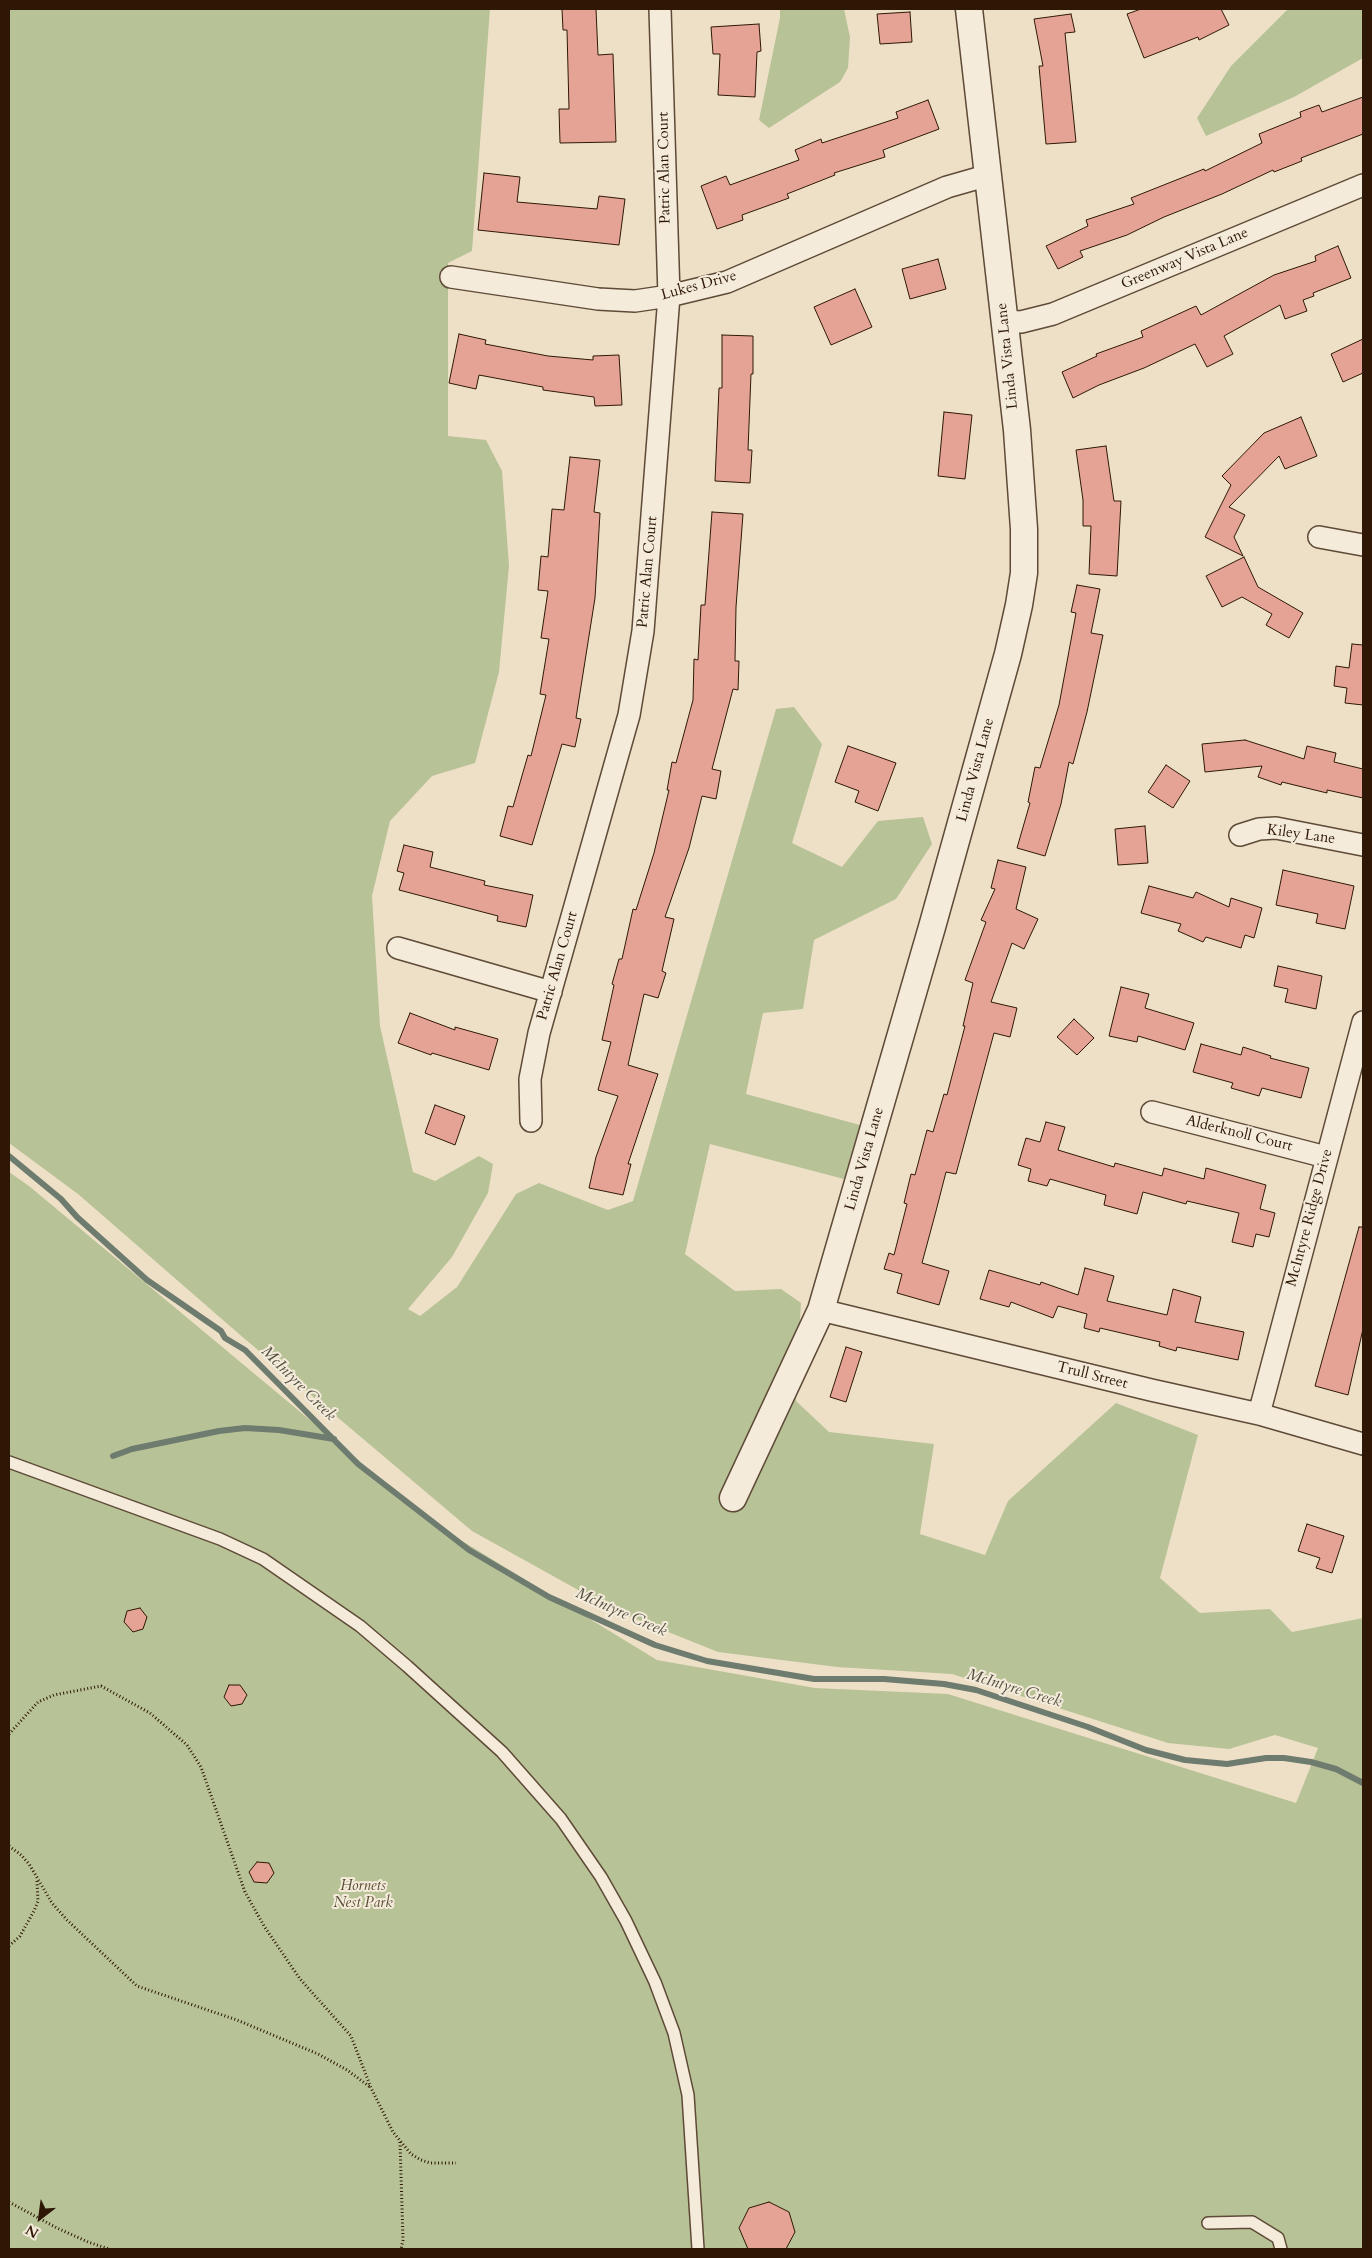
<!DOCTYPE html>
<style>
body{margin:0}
#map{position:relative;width:1372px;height:2258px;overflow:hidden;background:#eee0c7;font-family:Cardo,serif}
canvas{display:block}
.frame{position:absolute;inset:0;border:10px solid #2e1805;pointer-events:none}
.north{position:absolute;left:15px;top:2193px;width:50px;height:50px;-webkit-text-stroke:4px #f4ebdb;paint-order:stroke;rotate:210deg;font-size:14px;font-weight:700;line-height:20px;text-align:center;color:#2e1805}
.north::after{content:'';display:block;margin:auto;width:18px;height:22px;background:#2e1805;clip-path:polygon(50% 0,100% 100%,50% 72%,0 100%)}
</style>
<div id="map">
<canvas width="1372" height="2258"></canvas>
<div class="frame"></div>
<div class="north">N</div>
</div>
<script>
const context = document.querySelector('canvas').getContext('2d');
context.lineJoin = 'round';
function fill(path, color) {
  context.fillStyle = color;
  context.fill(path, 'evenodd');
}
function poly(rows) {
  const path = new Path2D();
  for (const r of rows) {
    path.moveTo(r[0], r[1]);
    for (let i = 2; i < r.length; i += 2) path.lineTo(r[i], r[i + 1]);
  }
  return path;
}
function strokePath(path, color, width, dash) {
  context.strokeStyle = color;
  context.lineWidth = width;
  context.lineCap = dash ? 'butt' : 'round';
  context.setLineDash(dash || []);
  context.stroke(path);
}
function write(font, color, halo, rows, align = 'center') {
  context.font = font + ' Cardo,serif';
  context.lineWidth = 4;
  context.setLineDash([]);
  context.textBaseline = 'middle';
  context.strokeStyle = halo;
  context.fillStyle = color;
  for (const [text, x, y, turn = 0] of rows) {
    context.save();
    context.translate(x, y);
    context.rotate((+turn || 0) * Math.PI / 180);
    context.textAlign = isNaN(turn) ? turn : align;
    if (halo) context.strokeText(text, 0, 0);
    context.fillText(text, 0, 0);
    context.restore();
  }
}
const green = poly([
 [9,9,490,9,472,251,448,263,448,436,486,440,502,471,509,566,499,672,475,763,432,776,390,821,372,896,380,1026,413,1172,435,1181,479,1156,493,1164,488,1193,452,1257,408,1309,420,1316,457,1287,516,1194,539,1183,608,1210,633,1201,776,709,794,707,822,744,792,843,842,867,878,821,923,817,932,844,896,899,814,940,803,1009,763,1013,746,1094,860,1125,844,1179,710,1144,685,1254,735,1291,781,1289,801,1303,796,1401,829,1432,934,1444,920,1534,985,1555,1008,1501,1116,1403,1198,1435,1160,1578,1200,1613,1270,1609,1292,1632,1363,1618,1363,2249,9,2249,9,1172,29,1186,436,1525,657,1660,815,1688,948,1694,1296,1803,1318,1748,1275,1735,1229,1749,1168,1743,952,1674,837,1667,718,1652,616,1611,472,1531,239,1334,78,1194,9,1143],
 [780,9,844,9,850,37,848,68,840,82,769,128,759,120,780,18],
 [1288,9,1363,9,1363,58,1294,97,1206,136,1197,118,1231,66]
]);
const stream = poly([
 [9,1156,61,1199,77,1217,147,1280,221,1331,225,1338,245,1350,358,1464,469,1550,549,1597,655,1645,707,1661,814,1679,884,1679,944,1684,976,1690,1088,1727,1146,1750,1185,1760,1227,1764,1266,1758,1284,1758,1311,1762,1336,1769,1363,1783],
 [113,1456,132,1449,219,1431,245,1428,279,1430,334,1439]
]);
const building = poly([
 [562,9,596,9,598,55,613,54,616,142,560,143,559,109,569,109,567,30,563,30,562,9],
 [1141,9,1221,9,1229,25,1199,40,1198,37,1144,58,1127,14,1141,9],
 [910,12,912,42,880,44,877,14,910,12],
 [1071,14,1075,32,1065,33,1076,142,1046,144,1039,66,1043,66,1034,19,1071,14],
 [759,24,761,51,757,52,755,97,718,95,720,54,713,54,711,27,759,24],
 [1363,97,1363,134,1301,158,1302,161,1274,172,1273,170,1222,194,1164,217,1127,235,1080,251,1083,257,1058,269,1046,246,1088,226,1086,220,1134,204,1131,198,1204,169,1205,171,1262,143,1259,134,1301,117,1300,112,1319,105,1322,112,1363,97],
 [928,100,939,129,883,150,885,157,834,173,835,175,787,194,789,198,742,215,743,220,717,229,701,186,726,176,730,185,799,160,795,150,821,139,822,143,898,118,896,112,928,100],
 [484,173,520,177,517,202,597,209,599,196,625,199,619,245,478,230,484,173],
 [1338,246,1351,278,1313,293,1314,296,1303,300,1307,311,1285,319,1280,305,1224,336,1233,354,1207,367,1195,344,1144,368,1099,385,1073,398,1062,372,1097,356,1096,354,1143,337,1141,331,1196,306,1201,315,1274,275,1316,261,1315,256,1338,246],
 [938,259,946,289,910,299,902,269,938,259],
 [855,289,872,327,831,345,814,307,855,289],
 [459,334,486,340,485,344,548,356,593,360,593,356,619,355,622,405,595,406,594,397,543,390,543,387,479,375,476,389,449,383,459,334],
 [722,335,753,336,753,374,751,374,748,450,752,450,750,483,715,481,719,388,722,388,722,335],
 [1363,339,1363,373,1343,382,1331,354,1363,339],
 [944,412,972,415,965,479,938,476,944,412],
 [1301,417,1317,456,1285,469,1279,456,1229,507,1245,515,1234,537,1243,556,1205,537,1231,485,1222,476,1264,433,1301,417],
 [1106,446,1114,501,1121,501,1117,576,1089,574,1091,526,1083,526,1083,500,1076,450,1106,446],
 [570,457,600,460,594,512,600,513,595,598,576,718,581,719,575,747,562,744,532,845,500,836,508,806,513,807,528,755,531,756,546,695,540,694,549,639,541,638,548,591,538,590,541,556,548,557,552,509,564,510,570,457],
 [712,512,743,514,736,607,735,661,739,661,738,690,733,689,712,769,721,771,716,799,702,796,689,848,665,917,674,919,662,971,666,973,658,998,644,994,628,1065,658,1074,628,1164,631,1164,623,1195,589,1188,596,1157,618,1096,598,1090,611,1042,602,1040,614,985,612,984,619,959,622,959,633,909,636,910,654,853,669,790,667,790,672,762,676,763,693,700,694,659,698,660,701,605,705,605,712,512],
 [1244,557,1258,587,1303,613,1289,638,1266,625,1272,614,1242,597,1222,607,1206,576,1244,557],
 [1077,585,1100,589,1091,633,1103,635,1087,712,1073,764,1069,762,1061,804,1045,856,1017,848,1030,803,1028,802,1035,767,1040,768,1059,705,1076,613,1071,612,1077,585],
 [1352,644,1363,645,1363,705,1345,703,1347,688,1334,686,1336,666,1349,668,1352,644],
 [1245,740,1304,759,1307,746,1336,753,1334,762,1363,769,1363,798,1327,790,1327,793,1282,782,1281,785,1258,777,1262,766,1205,772,1202,744,1245,740],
 [848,746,896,763,878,811,855,802,859,791,835,782,848,746],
 [1166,765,1190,781,1173,808,1148,792,1166,765],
 [1145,826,1148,863,1118,865,1115,829,1145,826],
 [404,845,433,852,430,867,485,881,484,885,533,895,526,927,497,921,498,916,399,890,404,873,397,871,404,845],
 [998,860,1026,867,1016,909,1038,919,1024,949,1012,943,991,1002,1017,1008,1010,1037,994,1033,956,1174,946,1172,936,1211,922,1263,949,1271,939,1305,897,1293,902,1274,884,1269,889,1253,894,1255,907,1204,904,1203,911,1174,915,1175,927,1130,933,1132,944,1094,947,1095,965,1026,963,1026,973,983,965,980,986,922,981,920,995,889,991,888,998,860],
 [1283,870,1354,886,1345,929,1316,923,1318,914,1276,905,1283,870],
 [1149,886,1193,898,1196,892,1229,907,1231,898,1262,908,1254,938,1245,935,1241,948,1206,937,1203,942,1178,931,1181,924,1141,913,1149,886],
 [1278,966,1322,976,1316,1009,1285,1002,1288,989,1274,986,1278,966],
 [1121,987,1149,994,1145,1008,1194,1023,1185,1050,1138,1036,1137,1042,1109,1036,1121,987],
 [410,1013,455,1030,455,1027,498,1039,489,1070,432,1053,431,1055,398,1043,410,1013],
 [1074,1019,1094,1038,1077,1055,1057,1037,1074,1019],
 [1201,1044,1241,1055,1243,1047,1271,1056,1270,1058,1309,1068,1301,1098,1262,1088,1259,1096,1231,1088,1233,1083,1193,1072,1201,1044],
 [435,1105,465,1116,455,1145,425,1133,435,1105],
 [1046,1122,1065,1127,1058,1150,1114,1167,1115,1163,1162,1176,1164,1168,1204,1179,1206,1168,1266,1185,1260,1209,1275,1213,1269,1237,1256,1234,1253,1247,1232,1242,1239,1213,1187,1201,1186,1204,1143,1192,1137,1214,1104,1205,1106,1195,1050,1179,1047,1186,1028,1181,1031,1169,1018,1165,1026,1138,1040,1142,1046,1122],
 [1359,1227,1363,1227,1363,1329,1348,1395,1315,1386,1359,1227],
 [1085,1268,1114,1276,1107,1301,1167,1315,1173,1289,1201,1297,1195,1322,1244,1332,1238,1360,1177,1347,1176,1351,1159,1346,1160,1342,1100,1328,1099,1332,1084,1328,1087,1314,1058,1306,1053,1318,1011,1302,1009,1307,980,1299,989,1270,1040,1285,1041,1282,1078,1295,1085,1268],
 [846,1347,862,1352,846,1402,830,1397,846,1347],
 [1307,1524,1344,1536,1332,1573,1316,1568,1320,1558,1298,1551,1307,1524],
 [140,1608,147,1617,143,1629,133,1632,124,1622,127,1611,140,1608],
 [229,1685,240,1685,247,1695,242,1704,231,1706,224,1697,229,1685],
 [257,1862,269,1863,274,1873,267,1883,254,1882,249,1872,257,1862],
 [769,2202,789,2212,795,2232,786,2249,748,2249,739,2228,749,2208,769,2202]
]);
const path = poly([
 [9,1734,38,1702,54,1695,101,1686,150,1713,187,1745,201,1767,245,1892,264,1926,300,1979,351,2036,371,2088,393,2132,411,2154,421,2160,430,2163,456,2163],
 [9,1846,21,1855,29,1864,52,1903,67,1920,137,1986,237,2020,318,2054,347,2070,370,2087],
 [9,1946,20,1936,34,1911,38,1901,37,1881],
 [400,2142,403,2240,401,2249],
 [9,2202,57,2228,88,2242,109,2249]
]);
const service = poly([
 [9,1462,220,1539,263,1559,360,1626,407,1666,502,1752,561,1819,601,1877,626,1921,655,1982,674,2033,688,2095,698,2249],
 [1208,2223,1252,2222,1278,2238,1281,2249]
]);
const minor = poly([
 [451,277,598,299,635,301,669,296,727,282,947,187,989,175],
 [1004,321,1021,322,1053,314,1363,185],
 [1319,537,1363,545],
 [1240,835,1259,829,1276,828,1363,845],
 [398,948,551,992],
 [1152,1112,1326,1157],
 [531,1121,530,1079,539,1033,629,715,643,631,669,296,660,9],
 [821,1310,1151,1390,1259,1414,1363,1444],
 [1259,1414,1363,1022]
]);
const tertiary = poly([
 [733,1498,821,1310,932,927,1008,654,1019,605,1024,573,1024,529,1017,430,969,9]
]);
const streetNames = [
 ["Patric Alan Court",665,168,-91],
 ["Greenway Vista Lane",1185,259,-23],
 ["Lukes Drive",699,286,-15],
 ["Linda Vista Lane",1008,356,-96],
 ["Patric Alan Court",648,572,-85],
 ["Linda Vista Lane",976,770,-75],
 ["Kiley Lane",1301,835,8],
 ["Patric Alan Court",558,966,-74],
 ["Alderknoll Court",1239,1134,14],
 ["Linda Vista Lane",865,1159,-74],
 ["McIntyre Ridge Drive",1310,1218,-75],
 ["Trull Street",1092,1376,14]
];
const parkNames = [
 ["Hornets",363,1887],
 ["Nest Park",363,1904]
];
const waterNames = [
 ["McIntyre Creek",298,1384,45],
 ["McIntyre Creek",621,1613,24],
 ["McIntyre Creek",1014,1689,17]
];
fill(green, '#b8c297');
strokePath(stream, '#6e7b6f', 6);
fill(building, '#e5a396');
strokePath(building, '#2e1805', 1);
strokePath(service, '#5e4a36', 14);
strokePath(minor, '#5e4a36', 24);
strokePath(tertiary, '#5e4a36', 29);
strokePath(path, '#2e1805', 3, [1, 2.5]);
strokePath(service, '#f4ebdb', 11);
strokePath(minor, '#f4ebdb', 21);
strokePath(tertiary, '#f4ebdb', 26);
write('15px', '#2e1805', '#f4ebdb', streetNames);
write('italic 15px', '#574b31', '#f4ebdb', parkNames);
write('italic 16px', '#535243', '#f4ebdb', waterNames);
</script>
